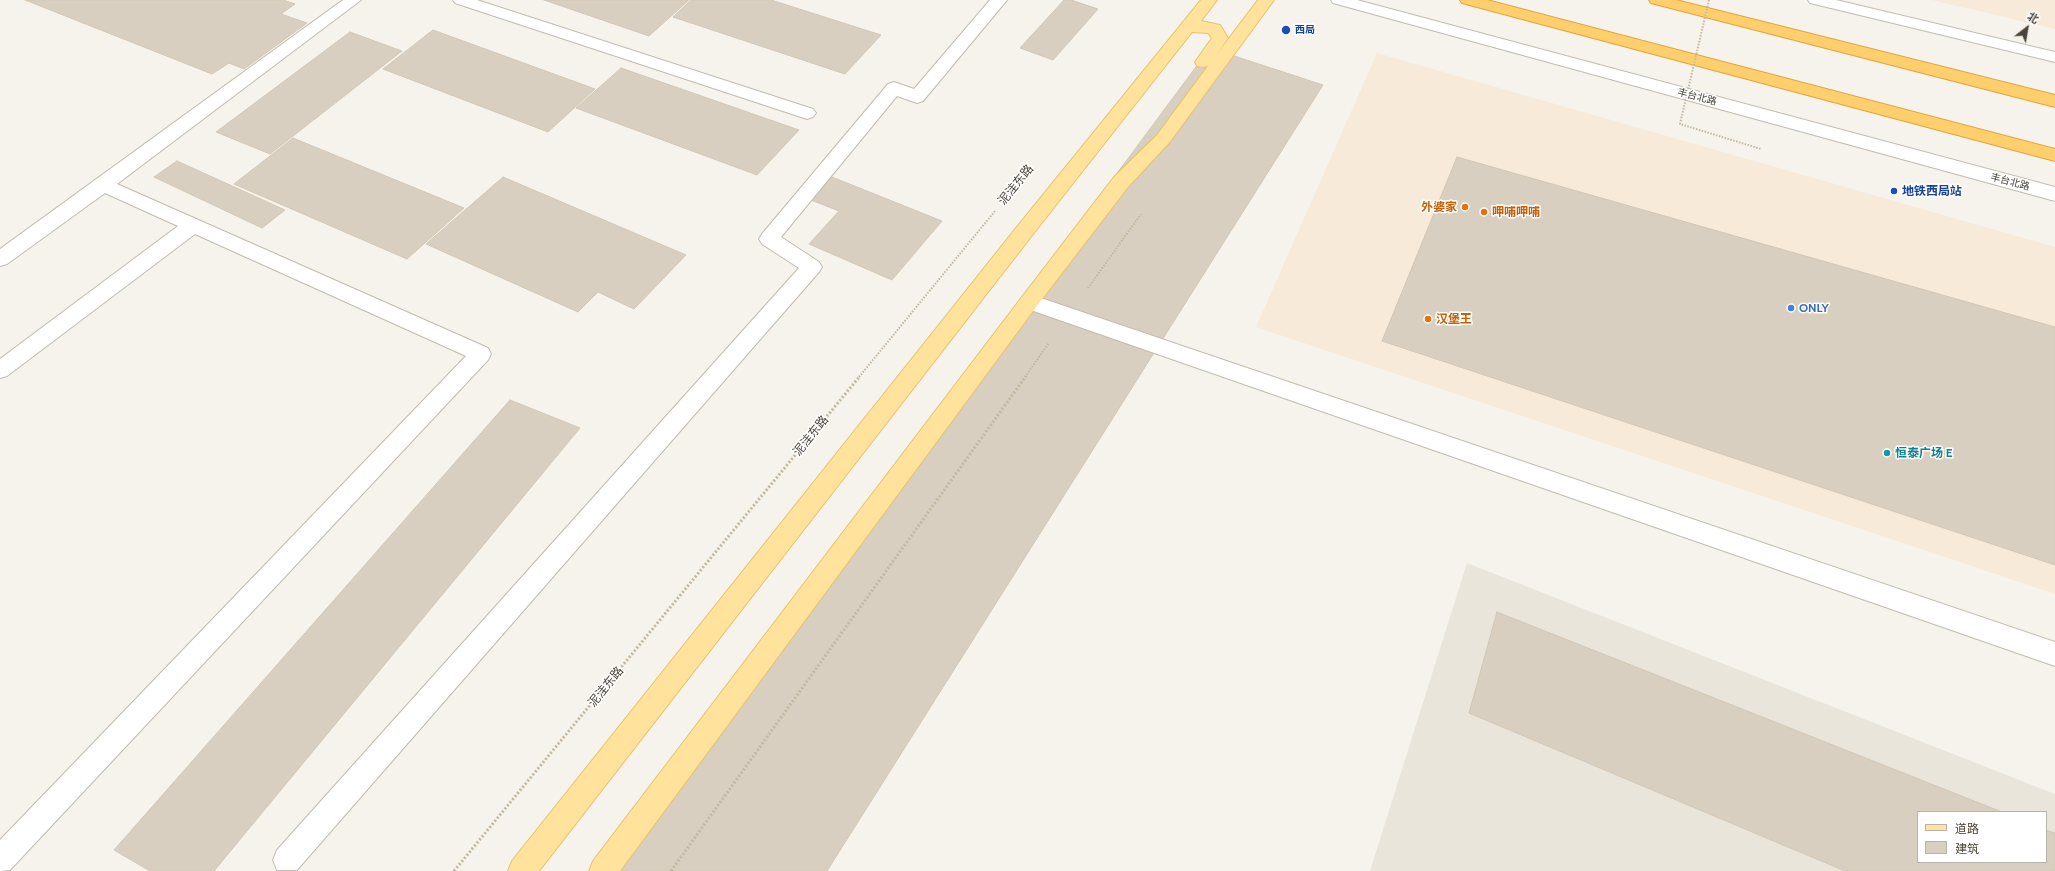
<!DOCTYPE html>
<meta charset="utf-8">
<style>
body{margin:0}
#map{position:relative;width:2055px;height:871px;overflow:hidden;background:#f6f3ec;font-family:Cabin,"Noto Sans SC",sans-serif}
canvas{display:block}
.legend{position:absolute;left:1917px;top:811px;width:130px;height:52px;box-sizing:border-box;background:#fff;border:1px solid #b7b4b0;margin:0;padding:5px 7px;list-style:none;font-size:12px;color:#4b4439}
.legend li{display:flex;align-items:center;gap:8px;height:20px}
.legend b{width:20px;border:1px solid #b7b4b0}
.north{position:absolute;left:2007px;top:8px;width:40px;height:40px;-webkit-text-stroke:3px #fff;paint-order:stroke;rotate:31deg;font-size:11px;font-weight:700;line-height:16px;text-align:center;color:#4b4439}
.north::after{content:'';display:block;margin:auto;width:14px;height:18px;background:#4b4439;clip-path:polygon(50% 0,100% 100%,50% 72%,0 100%)}
</style>
<div id="map">
<canvas width="2055" height="871"></canvas>
<ul class="legend">
<li><b style="height:5px;background:#ffe39c"></b>道路</li>
<li><b style="height:11px;background:#d8cfc1"></b>建筑</li>
</ul>
<div class="north">北</div>
</div>
<script>
const context = document.querySelector('canvas').getContext('2d');
context.lineJoin = 'round';
function fill(path, color) {
  context.fillStyle = color;
  context.fill(path, 'evenodd');
}
function poly(rows) {
  const path = new Path2D();
  for (const r of rows) {
    path.moveTo(r[0], r[1]);
    for (let i = 2; i < r.length; i += 2) path.lineTo(r[i], r[i + 1]);
  }
  return path;
}
function strokePath(path, color, width, dash) {
  context.strokeStyle = color;
  context.lineWidth = width;
  context.lineCap = dash ? 'butt' : 'round';
  context.setLineDash(dash || []);
  context.stroke(path);
}
function write(font, color, halo, rows, align = 'center') {
  context.font = font + ' Cabin,"Noto Sans SC",sans-serif';
  context.lineWidth = 3;
  context.setLineDash([]);
  context.textBaseline = 'middle';
  context.strokeStyle = halo;
  context.fillStyle = color;
  for (const [text, x, y, turn = 0] of rows) {
    context.save();
    context.translate(x, y);
    context.rotate((+turn || 0) * Math.PI / 180);
    context.textAlign = isNaN(turn) ? turn : align;
    if (halo) context.strokeText(text, 0, 0);
    context.fillText(text, 0, 0);
    context.restore();
  }
}
const residential = poly([
 [1467,563,2055,794,2055,871,1370,871],
 [1918,812,2046,812,2046,862,1918,862]
]);
const commercial = poly([
 [1932,0,2055,0,2055,29],
 [1377,53,2055,247,2055,594,1256,327]
]);
const building = poly([
 [25,0,283,0,295,4,281,14,307,23,244,69,229,63,212,74,25,0],
 [544,0,689,0,649,36,544,0],
 [691,0,771,0,881,35,845,74,673,17,691,0],
 [1064,0,1071,0,1098,9,1053,60,1020,48,1064,0],
 [433,30,595,89,548,132,383,69,433,30],
 [350,32,402,51,270,154,216,132,350,32],
 [1210,48,1323,85,827,871,599,871,1210,48],
 [621,68,799,130,757,175,576,108,621,68],
 [293,138,464,208,407,259,234,184,293,138],
 [1457,157,2055,327,2055,565,1382,341,1457,157],
 [177,161,285,210,262,228,154,177,177,161],
 [503,177,686,255,634,309,598,292,578,312,426,244,503,177],
 [832,177,942,221,892,280,809,244,839,211,811,200,832,177],
 [510,400,580,428,214,871,150,871,114,850,510,400],
 [1497,612,2002,812,1918,812,1918,862,2046,862,2046,830,2055,833,2055,871,1845,871,1469,713,1497,612]
]);
const pathFar1 = poly([
 [1088,288,1141,214],
 [859,377,995,211],
 [1025,377,1049,343]
]);
const path = poly([
 [454,871,860,376],
 [671,871,1026,376]
]);
const minor = poly([
 [343,0,361,0,117,184,488,348,491,354,488,360,10,870,0,871,0,840,466,356,195,234,7,376,0,378,0,359,178,226,105,193,7,264,0,266,0,249,343,0],
 [453,0,477,0,813,109,816,113,813,117,807,119,801,117,455,3,453,0],
 [990,0,1007,0,923,101,917,103,897,96,781,237,819,262,822,267,819,272,297,870,277,870,273,860,277,850,799,268,762,244,759,239,762,234,888,84,894,82,914,89,990,0],
 [1331,0,1357,0,2055,187,2055,201,1333,3,1331,0],
 [1808,0,1836,0,2055,52,2055,62,1810,3,1808,0],
 [1029,294,2055,642,2055,666,1022,307,1019,302,1022,297,1029,294]
]);
const major = poly([
 [1201,0,1217,0,1201,21,1220,25,1228,38,1218,53,1258,0,1274,0,1169,143,1128,187,1036,307,620,871,589,871,593,861,1022,297,1114,177,1157,135,1208,66,1203,67,1197,66,1195,62,1212,38,1208,33,1192,32,1030,238,539,871,508,871,512,861,1016,228,1201,0]
]);
const highway = poly([
 [1460,0,1487,0,2055,149,2055,161,1462,3,1460,0],
 [1649,0,1676,0,2055,95,2055,107,1651,3,1649,0]
]);
const pathBridge = poly([
 [1709,0,1680,124,1761,149]
]);
const markers = [
 [1286,30,5,"#1a4fb4"],
 [1894,191,4,"#1a4fb4"],
 [1465,207,4,"#e8710a"],
 [1484,212,4,"#e8710a"],
 [1791,308,4,"#3f7fe0"],
 [1428,319,4,"#e8710a"],
 [1887,453,4,"#0f9aa8"]
];
const farTransitnames = [
 ["西局",1295,30]
];
const farStreetnames = [
 ["丰台北路",1697,97,15],
 ["丰台北路",2010,182,15]
];
const streetNames = [
 ["泥洼东路",1016,185,-51],
 ["泥洼东路",811,436,-51],
 ["泥洼东路",606,687,-51]
];
const transitNames = [
 ["地铁西局站",1902,191]
];
const foodNames = [
 ["外婆家",1457,207,"right"],
 ["呷哺呷哺",1492,212],
 ["汉堡王",1436,319]
];
const shopNames = [
 ["ONLY",1799,308]
];
const cultureNames = [
 ["恒泰广场 E",1895,453]
];
fill(residential, '#eae5da');
fill(commercial, '#f7ead8');
fill(building, '#d8cfc1');
strokePath(building, '#d3c7b4', 1);
strokePath(minor, '#c2bbae', 2);
strokePath(major, '#e6c16a', 2);
strokePath(highway, '#e0a43c', 2);
strokePath(pathFar1, '#c4b79f', 2, [1.5, 1.5]);
strokePath(path, '#c4b79f', 3, [2, 2]);
fill(minor, '#fff');
fill(major, '#ffe39c');
fill(highway, '#ffcf6e');
strokePath(pathBridge, '#c4b79f', 2, [1.5, 1.5]);
for (const [x, y, r, color] of markers) {
  const dot = new Path2D();
  dot.arc(x, y, r, 0, 2 * Math.PI);
  context.fillStyle = color;
  context.fill(dot);
  strokePath(dot, '#fff', 1.5);
}
write('bold 10px', '#164399', '#fff', farTransitnames, 'left');
write('10px', '#4b4439', '#fff', farStreetnames);
write('12px', '#4b4439', '#fff', streetNames);
write('bold 12px', '#164399', '#fff', transitNames, 'left');
write('bold 12px', '#c56008', '#fff', foodNames, 'left');
write('bold 12px', '#366cbe', '#fff', shopNames, 'left');
write('bold 12px', '#0d838f', '#fff', cultureNames, 'left');
</script>
